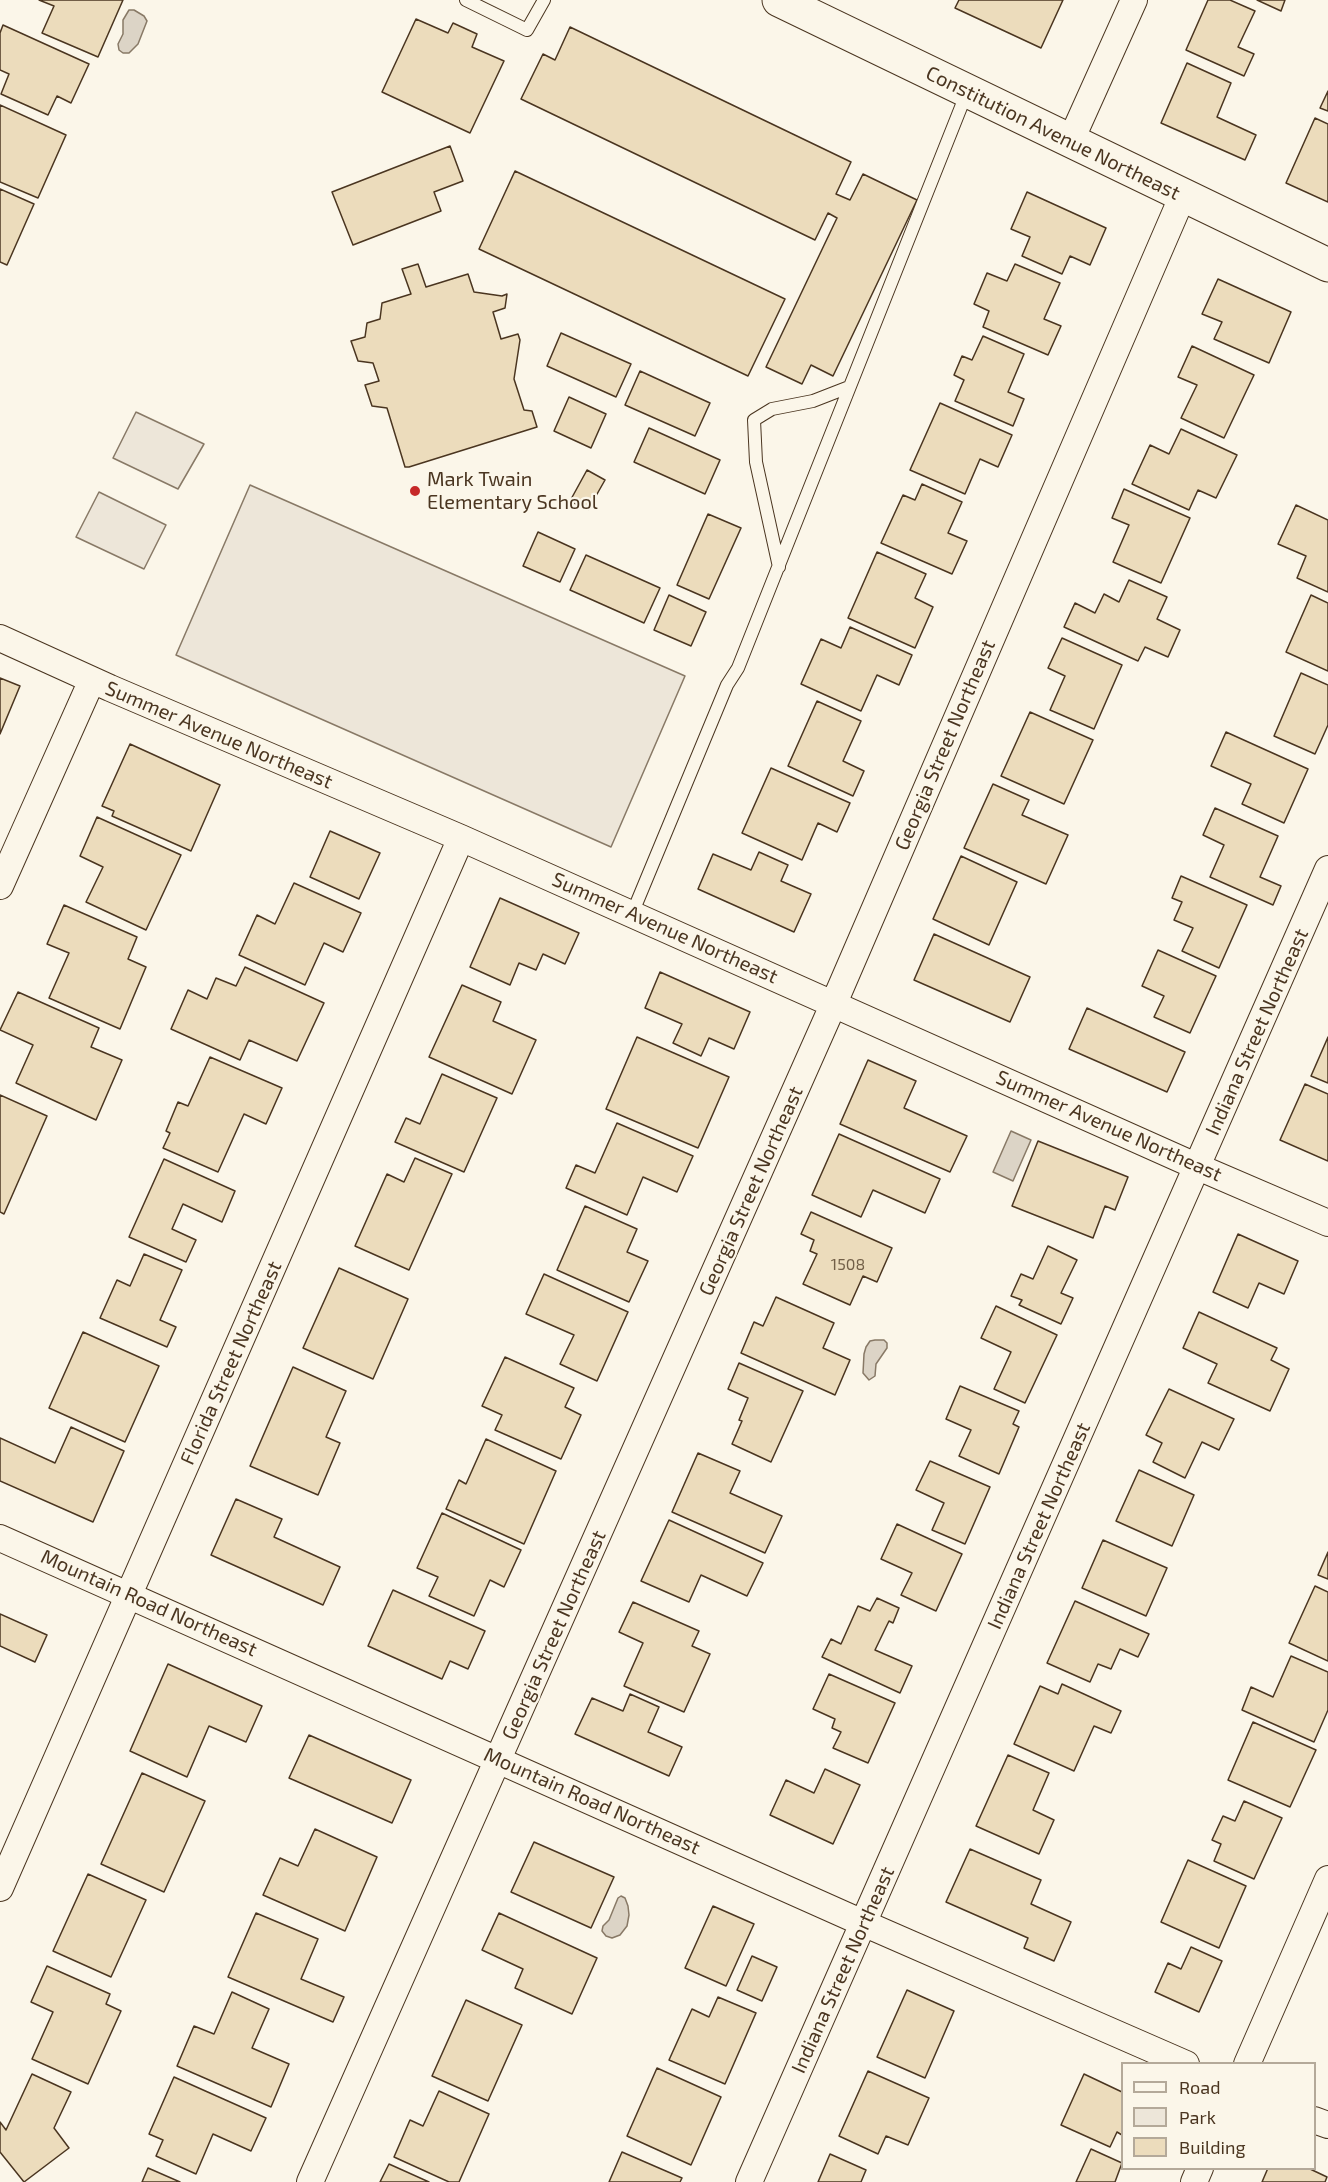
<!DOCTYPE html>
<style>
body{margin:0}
#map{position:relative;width:1328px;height:2182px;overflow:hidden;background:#fbf6e9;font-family:"Exo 2",sans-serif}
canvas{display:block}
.legend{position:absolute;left:1121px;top:2062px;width:195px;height:108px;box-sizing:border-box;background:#fbf6e9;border:2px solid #b4a999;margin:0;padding:8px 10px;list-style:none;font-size:18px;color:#4a3520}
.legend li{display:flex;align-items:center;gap:12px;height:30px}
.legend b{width:30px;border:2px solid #b4a999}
</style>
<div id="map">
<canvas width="1328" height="2182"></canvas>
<ul class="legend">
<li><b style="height:8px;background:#fbf6e9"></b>Road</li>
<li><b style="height:16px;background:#ede6d9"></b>Park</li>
<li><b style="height:16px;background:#ecdcbc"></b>Building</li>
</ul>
</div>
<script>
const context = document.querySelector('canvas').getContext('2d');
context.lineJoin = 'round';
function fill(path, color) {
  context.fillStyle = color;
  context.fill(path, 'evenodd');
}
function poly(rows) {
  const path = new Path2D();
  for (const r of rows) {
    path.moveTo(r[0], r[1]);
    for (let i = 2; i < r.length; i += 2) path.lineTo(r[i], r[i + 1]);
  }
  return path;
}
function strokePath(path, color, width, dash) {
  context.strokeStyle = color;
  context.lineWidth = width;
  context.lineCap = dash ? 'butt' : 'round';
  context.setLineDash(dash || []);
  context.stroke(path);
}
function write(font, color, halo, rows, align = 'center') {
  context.font = font + ' "Exo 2",sans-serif';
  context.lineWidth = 4.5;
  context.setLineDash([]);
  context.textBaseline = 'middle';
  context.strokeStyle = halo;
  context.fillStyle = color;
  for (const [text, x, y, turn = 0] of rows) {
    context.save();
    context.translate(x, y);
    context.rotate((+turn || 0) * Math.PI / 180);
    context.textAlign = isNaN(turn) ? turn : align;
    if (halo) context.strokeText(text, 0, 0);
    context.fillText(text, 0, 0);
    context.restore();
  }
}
const green = poly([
 [136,412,204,444,178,489,113,458,136,412],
 [250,485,685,676,611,847,176,655,250,485],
 [99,492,166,525,144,569,76,537,99,492]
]);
const water = poly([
 [129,10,134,10,144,16,147,21,138,44,129,53,123,53,119,50,118,44,123,34,123,20,129,10],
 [1011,1131,1031,1140,1013,1181,993,1172,1011,1131],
 [875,1340,884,1340,887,1343,887,1348,876,1364,875,1376,869,1380,863,1373,864,1354,866,1347,870,1341,875,1340],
 [621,1896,625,1898,628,1906,629,1915,627,1926,620,1935,612,1938,606,1936,602,1931,603,1926,609,1920,618,1898,621,1896]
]);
const building = poly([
 [39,0,123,0,98,57,42,33,54,6,39,0],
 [959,0,1063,0,1041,48,955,8,959,0],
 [1208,0,1230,0,1255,11,1238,47,1254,54,1244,76,1186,50,1208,0],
 [1257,0,1285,0,1281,11,1257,0],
 [416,19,448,33,453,23,477,34,472,47,504,61,470,133,382,92,416,19],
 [3,25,89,64,71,103,57,96,48,115,1,94,9,74,0,70,0,33,3,25],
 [570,27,851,162,836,194,850,200,863,174,917,200,833,376,811,365,802,384,766,367,837,218,828,213,815,240,521,99,543,54,555,60,570,27],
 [1187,63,1231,83,1217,117,1256,135,1245,160,1161,123,1187,63],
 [1328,91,1328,111,1320,108,1328,91],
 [0,105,66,135,38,198,0,182,0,105],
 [1315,118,1328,124,1328,202,1286,183,1315,118],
 [450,146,463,181,434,192,441,211,353,245,332,192,450,146],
 [515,171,785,299,748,376,479,249,515,171],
 [0,189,34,204,7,265,0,262,0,189],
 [1027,192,1106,228,1090,265,1070,256,1062,274,1022,256,1030,237,1011,229,1027,192],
 [418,264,426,287,468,274,474,292,502,296,507,294,505,308,493,312,501,339,518,334,520,340,514,379,524,410,532,411,537,427,409,467,405,467,387,408,372,406,365,385,379,381,373,363,358,361,351,341,365,337,367,323,380,319,382,303,411,294,402,269,418,264],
 [1015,264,1060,283,1044,319,1061,326,1048,355,983,327,989,311,974,304,987,273,1007,281,1015,264],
 [1218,279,1291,312,1269,363,1214,339,1222,322,1202,314,1218,279],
 [561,333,631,364,616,397,547,366,561,333],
 [983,336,1024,354,1008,392,1024,399,1013,426,955,401,964,380,954,375,962,356,972,360,983,336],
 [1192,346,1254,375,1224,438,1181,418,1197,385,1178,377,1192,346],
 [640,371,710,403,695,436,625,405,640,371],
 [569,397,606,414,591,448,554,431,569,397],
 [940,403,1012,435,998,467,980,459,965,494,910,470,940,403],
 [649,428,720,460,705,494,634,462,649,428],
 [1181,429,1237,455,1216,498,1198,490,1189,510,1132,484,1150,445,1169,454,1181,429],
 [587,470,605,480,588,510,570,501,587,470],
 [922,484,962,502,948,533,967,541,952,574,881,543,903,495,915,500,922,484],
 [1124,489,1190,518,1161,583,1113,562,1129,525,1112,518,1124,489],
 [1296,505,1328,520,1328,592,1297,578,1306,556,1278,544,1296,505],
 [708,514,741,528,709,599,677,585,708,514],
 [538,532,575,549,560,582,523,566,538,532],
 [877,552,926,574,915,598,933,607,915,648,848,618,877,552],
 [586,555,660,588,644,623,570,590,586,555],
 [1129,580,1167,597,1157,619,1180,630,1168,657,1145,647,1138,661,1064,627,1075,603,1095,613,1104,594,1119,602,1129,580],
 [669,595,706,612,691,646,654,630,669,595],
 [1311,595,1328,603,1328,671,1286,652,1311,595],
 [850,627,912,655,899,685,877,675,861,711,801,684,821,639,841,648,850,627],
 [1062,638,1122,665,1094,729,1050,710,1065,676,1048,668,1062,638],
 [1301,673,1328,685,1328,725,1315,754,1274,736,1301,673],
 [0,678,20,686,0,734,0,678],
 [817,701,861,721,843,761,864,771,853,796,788,766,817,701],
 [1030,712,1093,740,1064,804,1001,776,1030,712],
 [1226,732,1308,769,1284,823,1242,804,1251,784,1211,766,1226,732],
 [130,744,220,785,191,851,112,816,114,811,102,806,130,744],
 [771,768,850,803,837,832,818,823,802,860,742,833,771,768],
 [993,784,1029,800,1022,815,1068,835,1046,884,964,848,993,784],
 [1215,808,1278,836,1260,877,1281,886,1273,905,1210,877,1224,845,1203,835,1215,808],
 [97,817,181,855,146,930,86,902,103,867,80,856,97,817],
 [330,831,380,853,359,899,310,877,330,831],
 [759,852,788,865,781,881,811,894,794,932,698,889,713,854,751,870,759,852],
 [961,856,1017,882,989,945,933,919,961,856],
 [1181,876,1247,905,1219,968,1182,951,1193,928,1174,920,1182,902,1172,898,1181,876],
 [294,883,361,913,343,952,324,943,305,985,239,955,257,915,275,924,294,883],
 [500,898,579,933,565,964,543,954,536,970,519,963,510,985,470,967,500,898],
 [64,905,137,937,128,959,146,967,120,1029,49,998,69,953,47,944,64,905],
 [934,934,1030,977,1010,1022,914,980,934,934],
 [1158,950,1216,976,1190,1033,1154,1017,1164,996,1142,986,1158,950],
 [245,967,324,1003,297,1061,249,1040,240,1060,171,1029,188,990,207,999,216,978,236,986,245,967],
 [660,972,750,1012,734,1049,709,1038,701,1056,673,1043,682,1024,645,1008,660,972],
 [462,985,501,1002,493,1021,536,1040,512,1094,429,1057,462,985],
 [18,992,99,1028,91,1047,122,1060,96,1120,16,1083,33,1045,0,1030,18,992],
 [1087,1008,1185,1052,1167,1092,1069,1049,1087,1008],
 [637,1037,729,1077,698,1148,606,1109,637,1037],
 [1328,1037,1328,1083,1311,1076,1328,1037],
 [210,1057,282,1088,266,1124,244,1114,218,1172,163,1148,170,1133,166,1131,178,1102,188,1106,210,1057],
 [868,1060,916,1081,904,1108,967,1136,950,1172,840,1124,868,1060],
 [442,1074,497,1098,464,1172,395,1142,406,1118,420,1124,442,1074],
 [1305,1084,1328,1094,1328,1161,1280,1140,1305,1084],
 [0,1095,47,1116,4,1214,0,1212,0,1095],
 [617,1123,693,1156,677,1192,643,1177,627,1215,566,1188,576,1165,595,1173,617,1123],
 [839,1134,940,1179,925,1213,873,1190,861,1217,812,1195,839,1134],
 [1038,1141,1128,1177,1115,1210,1105,1206,1093,1238,1012,1206,1038,1141],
 [415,1158,452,1174,409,1270,355,1246,387,1174,404,1182,415,1158],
 [164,1159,235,1191,222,1222,183,1204,172,1229,196,1240,186,1262,129,1237,164,1159],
 [585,1206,637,1229,627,1252,648,1261,629,1302,557,1270,585,1206],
 [811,1212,892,1248,877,1282,863,1276,850,1305,803,1284,817,1254,810,1251,814,1240,801,1234,811,1212],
 [1238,1234,1298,1261,1284,1294,1259,1283,1248,1308,1213,1292,1238,1234],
 [1048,1246,1077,1260,1061,1293,1073,1298,1061,1324,1019,1305,1022,1300,1011,1296,1021,1274,1033,1279,1048,1246],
 [144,1254,182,1270,160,1320,176,1327,167,1347,100,1318,117,1280,130,1286,144,1254],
 [339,1268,408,1299,373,1379,303,1348,339,1268],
 [544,1274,628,1312,597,1381,560,1364,574,1335,526,1314,544,1274],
 [776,1297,834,1323,823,1348,850,1360,835,1395,741,1353,754,1322,763,1326,776,1297],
 [996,1306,1057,1335,1025,1403,994,1389,1011,1352,981,1338,996,1306],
 [1199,1312,1277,1348,1271,1360,1289,1369,1270,1411,1208,1383,1217,1364,1183,1348,1199,1312],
 [83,1332,159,1366,125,1442,49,1408,83,1332],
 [505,1357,574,1388,565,1407,581,1415,561,1459,495,1430,502,1415,482,1406,505,1357],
 [739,1363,803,1391,771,1462,732,1444,742,1421,739,1420,748,1398,728,1389,739,1363],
 [293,1367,346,1391,326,1437,340,1443,318,1495,250,1466,293,1367],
 [960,1386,1019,1411,1013,1424,1019,1427,999,1474,959,1456,971,1430,946,1419,960,1386],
 [1169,1389,1234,1419,1219,1450,1202,1442,1185,1478,1153,1462,1162,1443,1146,1435,1169,1389],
 [71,1427,124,1451,93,1522,0,1481,0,1438,55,1463,71,1427],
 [486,1439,556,1471,524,1544,446,1509,459,1480,466,1484,486,1439],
 [698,1453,740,1471,730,1493,782,1516,765,1553,672,1512,698,1453],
 [930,1461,990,1487,965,1544,932,1530,944,1503,916,1490,930,1461],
 [1139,1470,1194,1495,1172,1546,1116,1521,1139,1470],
 [236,1499,282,1519,274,1537,340,1567,323,1605,211,1555,236,1499],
 [442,1513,521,1550,504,1587,490,1580,474,1616,429,1596,438,1577,417,1568,442,1513],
 [669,1520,763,1563,747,1596,701,1575,689,1602,641,1581,669,1520],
 [897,1524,962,1554,936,1611,901,1595,912,1573,881,1559,897,1524],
 [1103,1540,1167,1568,1146,1616,1082,1588,1103,1540],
 [1328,1552,1328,1579,1318,1575,1328,1552],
 [1315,1586,1328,1592,1328,1661,1289,1643,1315,1586],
 [393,1590,485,1631,468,1669,450,1661,442,1679,368,1646,393,1590],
 [877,1598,899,1608,893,1623,889,1621,875,1650,912,1666,900,1693,822,1657,831,1639,841,1644,858,1606,870,1611,877,1598],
 [1075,1601,1149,1634,1138,1657,1120,1649,1111,1669,1098,1664,1090,1682,1047,1663,1075,1601],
 [633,1602,699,1631,692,1646,710,1654,684,1712,624,1686,643,1643,619,1632,633,1602],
 [0,1614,47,1635,35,1662,0,1646,0,1614],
 [1291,1656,1328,1672,1328,1710,1314,1742,1242,1710,1251,1687,1273,1697,1291,1656],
 [168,1664,262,1706,246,1742,209,1726,187,1777,130,1751,168,1664],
 [829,1674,895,1703,868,1763,833,1748,841,1732,832,1728,835,1719,813,1709,829,1674],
 [1062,1684,1121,1711,1111,1733,1094,1726,1074,1771,1014,1744,1040,1686,1058,1694,1062,1684],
 [630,1694,659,1707,648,1732,682,1747,669,1776,575,1734,592,1698,623,1711,630,1694],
 [1253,1722,1316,1750,1290,1807,1228,1780,1253,1722],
 [309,1735,411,1780,392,1823,289,1778,309,1735],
 [1008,1755,1049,1773,1033,1810,1054,1820,1039,1854,976,1826,1008,1755],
 [825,1769,860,1785,833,1844,770,1815,786,1780,814,1793,825,1769],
 [142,1773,205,1801,164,1892,101,1864,142,1773],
 [1244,1801,1282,1818,1254,1879,1214,1861,1221,1844,1212,1840,1223,1816,1235,1821,1244,1801],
 [315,1829,377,1857,345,1931,263,1895,280,1858,298,1866,315,1829],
 [534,1842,614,1877,591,1928,511,1892,534,1842],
 [970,1849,1041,1880,1031,1904,1071,1922,1054,1961,1024,1948,1028,1938,946,1902,970,1849],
 [1188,1860,1246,1886,1219,1948,1161,1922,1188,1860],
 [88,1874,146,1900,111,1977,53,1951,88,1874],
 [713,1906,754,1924,726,1986,685,1968,713,1906],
 [256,1913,318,1939,301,1979,344,1997,333,2022,228,1977,256,1913],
 [499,1913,597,1958,572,2014,515,1988,523,1969,482,1950,499,1913],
 [1191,1947,1222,1961,1199,2012,1155,1992,1168,1963,1181,1969,1191,1947],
 [752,1956,777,1967,762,2001,737,1990,752,1956],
 [47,1966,110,1994,106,2004,121,2011,88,2084,32,2059,53,2012,31,2002,47,1966],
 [907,1990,954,2011,925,2078,877,2057,907,1990],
 [232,1992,269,2009,252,2048,289,2064,271,2107,177,2066,194,2026,214,2034,232,1992],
 [718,1997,756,2013,725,2084,669,2060,692,2009,709,2017,718,1997],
 [466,2000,522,2025,488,2101,432,2076,466,2000],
 [657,2068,721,2097,691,2165,627,2136,657,2068],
 [868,2071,929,2098,908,2145,886,2136,878,2154,839,2136,868,2071],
 [32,2074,71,2092,54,2128,69,2148,24,2182,0,2152,0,2122,6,2130,32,2074],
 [1084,2074,1122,2092,1122,2135,1117,2132,1110,2147,1061,2125,1084,2074],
 [174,2077,266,2118,251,2151,213,2134,196,2174,156,2156,163,2140,149,2134,174,2077],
 [439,2091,489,2114,459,2182,449,2182,394,2157,410,2120,423,2126,439,2091],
 [1091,2149,1122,2163,1115,2182,1076,2182,1091,2149],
 [622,2152,682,2178,680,2182,609,2182,622,2152],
 [830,2154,866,2170,861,2182,818,2182,830,2154],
 [389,2164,429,2182,380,2182,389,2164],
 [148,2168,180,2182,142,2182,148,2168],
 [1268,2168,1308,2168,1327,2177,1325,2182,1262,2182,1268,2168]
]);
const lane = poly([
 [466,0,527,30,544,0],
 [779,567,756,462,754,420,772,409,813,401,849,387],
 [632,914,727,685,738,668,967,92]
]);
const street = poly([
 [1071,140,1134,0],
 [0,638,110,688,461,838,1198,1167,1328,1223],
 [0,886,92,680],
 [0,1538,863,1923,1186,2064],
 [0,1888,461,838],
 [1247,2064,1328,1879],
 [1314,2120,1328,2125],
 [310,2182,834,1003,1183,195],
 [749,2182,1328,869],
 [1194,2182,1200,2168]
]);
const secondary = poly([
 [779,0,1328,265]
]);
const markers = [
 [415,491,6,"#c62828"]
];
const numberNames = [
 ["1508",848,1265]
];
const streetNames = [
 ["Constitution Avenue Northeast",1053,133,26],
 ["Summer Avenue Northeast",219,735,23],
 ["Georgia Street Northeast",945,745,-67],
 ["Summer Avenue Northeast",665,928,24],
 ["Indiana Street Northeast",1257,1032,-66],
 ["Summer Avenue Northeast",1109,1126,24],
 ["Georgia Street Northeast",751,1191,-66],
 ["Florida Street Northeast",231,1363,-66],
 ["Indiana Street Northeast",1039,1526,-66],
 ["Mountain Road Northeast",149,1603,24],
 ["Georgia Street Northeast",554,1635,-66],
 ["Mountain Road Northeast",592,1801,24],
 ["Indiana Street Northeast",843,1970,-66]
];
const poiNames = [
 ["Mark Twain",427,479],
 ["Elementary School",427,502]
];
fill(green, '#ede6d9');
strokePath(green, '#887966', 1.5);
fill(water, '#dcd4c6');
strokePath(water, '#887966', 1.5);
fill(building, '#ecdcbc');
strokePath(building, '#4a3520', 1.5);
strokePath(lane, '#4a3520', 14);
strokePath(street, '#4a3520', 28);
strokePath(secondary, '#4a3520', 35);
strokePath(lane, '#fbf6e9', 12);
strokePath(street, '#fbf6e9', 26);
strokePath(secondary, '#fbf6e9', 33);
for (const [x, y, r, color] of markers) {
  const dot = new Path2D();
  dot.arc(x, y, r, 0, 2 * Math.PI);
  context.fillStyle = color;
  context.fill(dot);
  strokePath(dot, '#fbf6e9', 2);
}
write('16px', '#725f47', null, numberNames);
write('20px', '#4a3520', '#fbf6e9', streetNames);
write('20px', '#4a3520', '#fbf6e9', poiNames, 'left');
</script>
